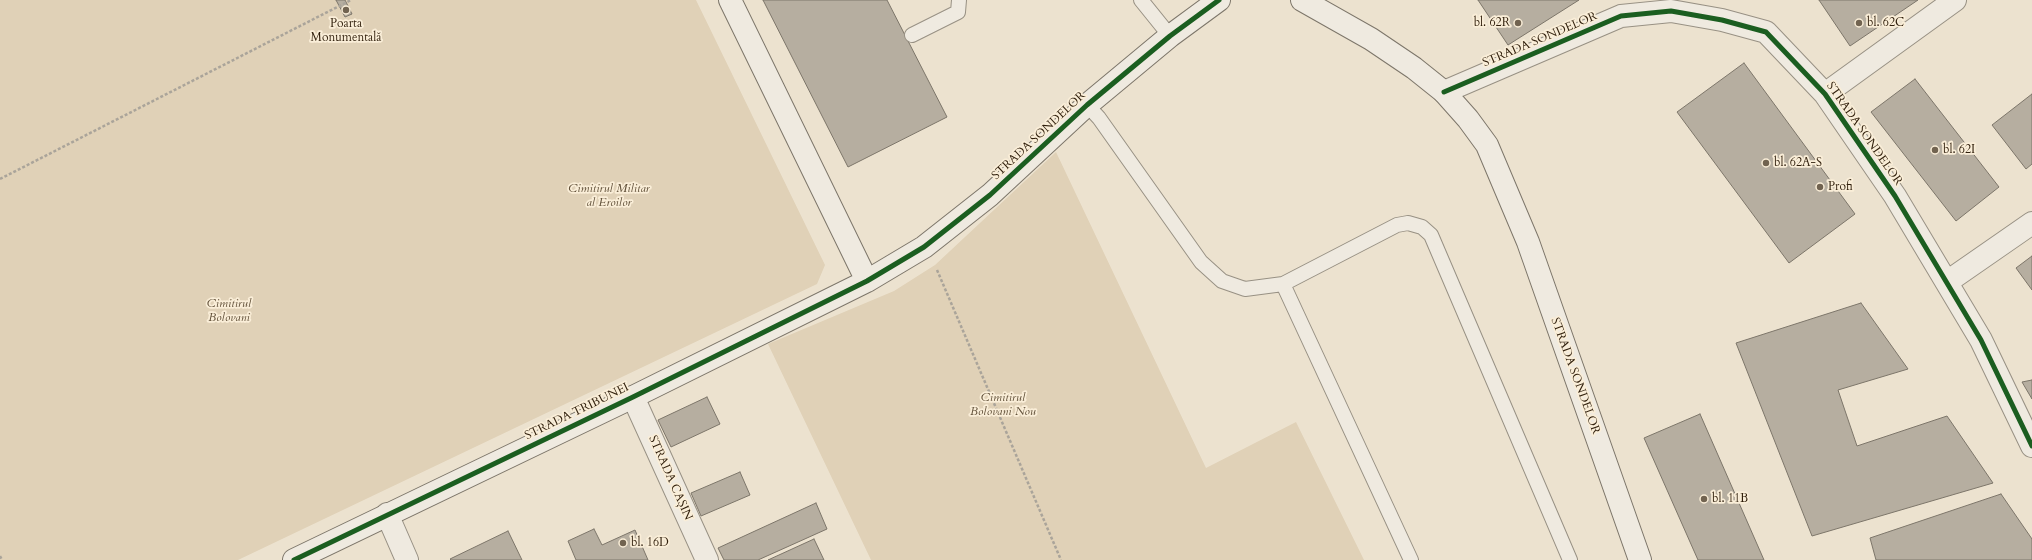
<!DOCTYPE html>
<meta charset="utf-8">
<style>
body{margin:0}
canvas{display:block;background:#ece2cf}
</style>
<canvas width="2032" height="560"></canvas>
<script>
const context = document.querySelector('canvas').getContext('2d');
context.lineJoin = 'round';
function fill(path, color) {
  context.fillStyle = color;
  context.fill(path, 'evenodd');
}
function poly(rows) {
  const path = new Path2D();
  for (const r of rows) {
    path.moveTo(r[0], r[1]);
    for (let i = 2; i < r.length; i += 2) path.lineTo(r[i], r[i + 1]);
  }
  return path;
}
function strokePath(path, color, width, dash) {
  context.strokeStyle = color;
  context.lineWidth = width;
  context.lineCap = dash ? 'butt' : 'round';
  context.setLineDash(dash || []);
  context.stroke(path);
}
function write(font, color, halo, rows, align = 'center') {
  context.font = font + ' Cardo,serif';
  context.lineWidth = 3.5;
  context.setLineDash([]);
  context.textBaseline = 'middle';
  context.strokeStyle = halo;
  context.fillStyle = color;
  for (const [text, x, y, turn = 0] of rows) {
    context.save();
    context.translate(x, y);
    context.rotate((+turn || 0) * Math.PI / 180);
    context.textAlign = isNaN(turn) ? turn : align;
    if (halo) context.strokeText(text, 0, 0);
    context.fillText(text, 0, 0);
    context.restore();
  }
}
const green = poly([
 [0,0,696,0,825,265,817,284,238,560,0,560],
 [1056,152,1206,468,1296,422,1364,560,871,560,768,344,894,291,935,265]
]);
const building = poly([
 [336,0,345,0,352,14,345,17,336,0],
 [763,0,887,0,947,117,848,167,763,0],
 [1478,0,1579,0,1508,45,1478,0],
 [1819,0,1918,0,1850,46,1819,0],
 [1744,63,1855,214,1789,263,1677,112,1744,63],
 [1915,79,1999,187,1956,221,1871,112,1915,79],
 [2032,94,2032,164,2026,169,1992,125,2032,94],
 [2032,256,2032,290,2016,268,2032,256],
 [1861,303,1908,369,1838,390,1857,446,1947,416,1993,483,1812,536,1736,343,1861,303],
 [2032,380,2032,399,2022,382,2032,380],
 [707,397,720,424,671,447,658,420,707,397],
 [1700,414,1764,560,1698,560,1644,438,1700,414],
 [740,472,750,495,701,516,691,493,740,472],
 [2001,494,2032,539,2032,560,1876,560,1870,538,2001,494],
 [816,503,827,529,758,560,724,560,718,548,816,503],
 [594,529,602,545,635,530,648,560,576,560,568,541,594,529],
 [508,531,522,560,451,560,450,559,508,531],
 [814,539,824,560,768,560,814,539]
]);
const path = poly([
 [0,179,351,0],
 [937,270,1061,560],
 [0,556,2,560]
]);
const lane = poly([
 [1141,0,1170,36],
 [912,35,958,12,959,0],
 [1087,105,1099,118,1201,262,1222,281,1245,289,1283,284,1397,225,1408,223,1422,227,1431,235,1570,560],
 [1283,284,1411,560]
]);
const street = poly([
 [1444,92,1621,16,1671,11,1722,20,1766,32,1825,94,1895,196,1981,340,2032,446],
 [1825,94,1955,0],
 [1947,282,2032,223],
 [633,397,707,560],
 [387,514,407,560]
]);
const secondary = poly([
 [730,0,867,281],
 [1302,0,1371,39,1414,68,1444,92,1468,119,1487,145,1528,242,1640,560],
 [294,560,633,397,867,281,924,247,990,195,1087,105,1170,36,1219,0]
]);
const cycleway = poly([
 [1444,92,1621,16,1671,11,1722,20,1766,32,1825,94,1895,196,1981,340,2032,446],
 [294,560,633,397,867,281,924,247,990,195,1087,105,1170,36,1219,0]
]);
const markers = [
 [346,10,4,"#716350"],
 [1518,23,4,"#716350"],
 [1859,23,4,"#716350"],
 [1935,150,4,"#716350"],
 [1766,163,4,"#716350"],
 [1820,187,4,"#716350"],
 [1704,499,4,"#716350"],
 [623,543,4,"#716350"]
];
const poiNames = [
 ["bl. 62R",1510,23,"right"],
 ["bl. 62C",1867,23],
 ["Poarta",346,24,"center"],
 ["Monumentală",346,38,"center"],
 ["bl. 62I",1943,150],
 ["bl. 62A-S",1774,163],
 ["Profi",1828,187],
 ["bl. 11B",1712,499],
 ["bl. 16D",631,543]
];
const streetNames = [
 ["STRADA SONDELOR",1540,40,-23],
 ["STRADA SONDELOR",1864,134,55],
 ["STRADA SONDELOR",1039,136,-43],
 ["STRADA SONDELOR",1575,376,70],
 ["STRADA TRIBUNEI",577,412,-26],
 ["STRADA CAȘIN",670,478,66]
];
const parkNames = [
 ["Cimitirul Militar",609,189],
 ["al Eroilor",609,203],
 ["Cimitirul",229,304],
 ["Bolovani",229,318],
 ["Cimitirul",1003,398],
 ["Bolovani Nou",1003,412]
];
fill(green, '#e0d1b7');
fill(building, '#b6aea0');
strokePath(building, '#7d766a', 1);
strokePath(lane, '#989184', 16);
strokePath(street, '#989184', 24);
strokePath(secondary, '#7d766a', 24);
strokePath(path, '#aaa49a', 2.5, [3, 2]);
strokePath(lane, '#efeae0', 14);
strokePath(street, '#efeae0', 22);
strokePath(secondary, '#efeae0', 22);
strokePath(cycleway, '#1b5e20', 5);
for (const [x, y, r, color] of markers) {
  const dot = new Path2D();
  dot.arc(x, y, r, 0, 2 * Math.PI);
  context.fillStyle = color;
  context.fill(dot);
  strokePath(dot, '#faeed8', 1.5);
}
write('12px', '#2f1e0b', '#faeed8', poiNames, 'left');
write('12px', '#2f1e0b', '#faeed8', streetNames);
write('italic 12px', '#615039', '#faeed8', parkNames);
</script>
